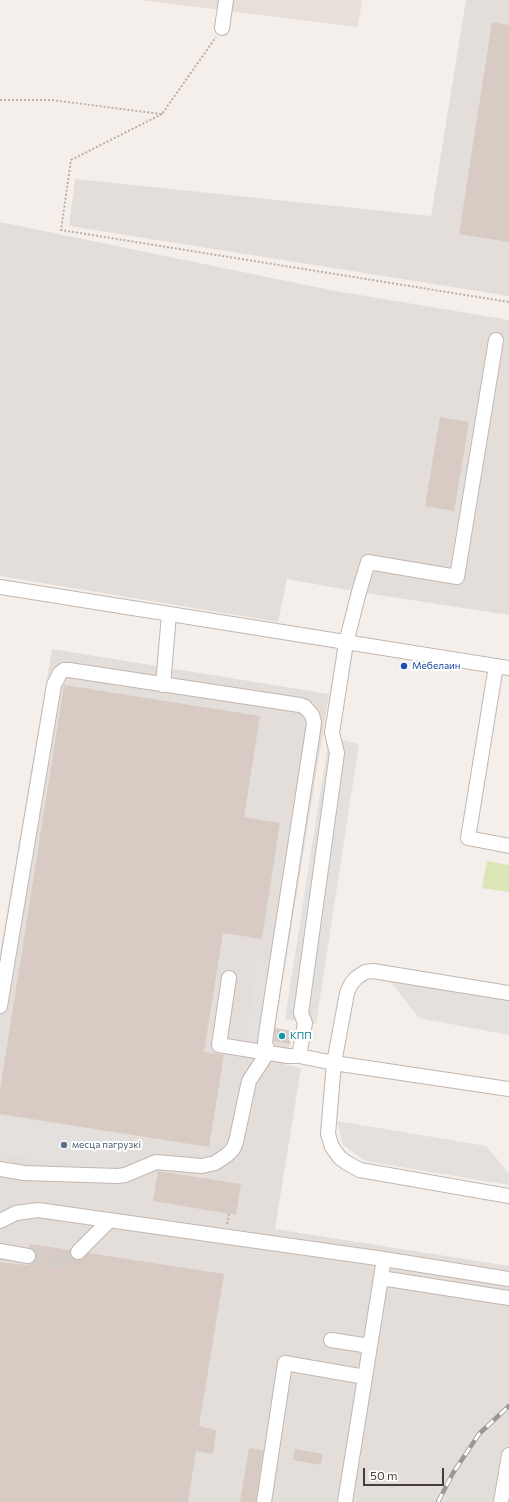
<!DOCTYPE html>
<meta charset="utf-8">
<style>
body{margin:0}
#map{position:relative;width:509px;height:1502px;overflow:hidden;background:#f4efea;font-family:Commissioner,sans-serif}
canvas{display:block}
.scale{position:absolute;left:363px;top:1468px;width:81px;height:18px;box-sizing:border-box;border:2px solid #483e39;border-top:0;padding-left:5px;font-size:12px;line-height:14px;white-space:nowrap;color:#483e39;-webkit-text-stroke:3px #fff;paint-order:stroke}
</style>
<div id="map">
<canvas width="509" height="1502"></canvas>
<div class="scale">50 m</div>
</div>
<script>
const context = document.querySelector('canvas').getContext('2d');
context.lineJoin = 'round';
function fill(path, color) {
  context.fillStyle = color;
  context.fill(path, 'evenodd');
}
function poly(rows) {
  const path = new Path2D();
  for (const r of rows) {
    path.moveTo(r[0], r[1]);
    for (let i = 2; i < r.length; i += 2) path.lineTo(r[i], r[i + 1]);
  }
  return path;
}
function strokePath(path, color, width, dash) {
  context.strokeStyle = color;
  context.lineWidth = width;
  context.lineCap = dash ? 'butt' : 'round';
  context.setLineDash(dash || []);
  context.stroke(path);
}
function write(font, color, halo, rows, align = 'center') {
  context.font = font + ' Commissioner,sans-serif';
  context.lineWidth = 4;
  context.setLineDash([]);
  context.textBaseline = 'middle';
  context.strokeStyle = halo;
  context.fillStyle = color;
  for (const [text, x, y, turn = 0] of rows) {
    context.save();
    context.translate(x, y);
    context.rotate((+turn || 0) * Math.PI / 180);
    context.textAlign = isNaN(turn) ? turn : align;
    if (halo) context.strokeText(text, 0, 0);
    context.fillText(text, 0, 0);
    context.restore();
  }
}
const residential = poly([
 [139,0,362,0,358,27]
]);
const industrial = poly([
 [466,0,509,0,509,296,69,226,75,179,431,216],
 [0,222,330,290,509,320,509,615,359,592,287,579,278,622,0,576],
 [52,649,329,694,275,1028,292,1031,286,1065,301,1068,275,1229,509,1266,509,1502,0,1502,0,954]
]);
const green = poly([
 [487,861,509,865,509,892,482,888]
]);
const parking = poly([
 [329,737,359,744,316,1024,285,1019],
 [258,958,274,961,262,1043,245,1041],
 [386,976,509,997,509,1035,419,1018],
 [0,1116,129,1136,123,1173,0,1153],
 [337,1121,486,1146,509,1173,509,1185,365,1161,343,1145]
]);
const building = poly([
 [492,22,509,25,509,242,459,234],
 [440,417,469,422,454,511,425,506],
 [64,685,260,716,244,817,280,823,262,939,223,933,204,1052,224,1055,209,1147,0,1114,0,1090],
 [275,1028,292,1031,290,1044,274,1041],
 [158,1171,241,1184,236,1215,153,1201],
 [30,1244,70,1250,72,1258,76,1260,81,1260,89,1253,224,1274,199,1426,216,1430,213,1454,196,1451,188,1502,0,1502,0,1262,26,1265,31,1264,35,1261,36,1257,34,1250,29,1248],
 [249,1448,263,1450,256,1502,240,1502],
 [295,1449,323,1454,321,1465,293,1460]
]);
const minorTunnel = poly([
 [28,1256,67,1262,78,1252]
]);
const path = poly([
 [0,100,51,100,162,114,216,37],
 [162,114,71,160,61,230,509,302],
 [227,1224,229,1214]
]);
const minor = poly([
 [222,28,226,0],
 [0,587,509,668],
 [496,666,468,838,509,846],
 [163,685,169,614],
 [229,978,219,1045,288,1056,299,1056,334,1063,509,1089],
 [509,993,373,971,365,972,356,978,351,984,347,993,334,1063,328,1134,332,1147,340,1158,347,1163,360,1170,509,1196],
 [0,1006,54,685,60,673,64,670,69,670,300,705,305,707,312,715,314,722,313,730,266,1034,265,1043,268,1052],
 [299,1056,305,1023,301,1013,337,753,332,733,346,643,359,592,368,562,457,577,496,340],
 [0,1169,24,1173,118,1176,125,1175,156,1162,202,1166,215,1163,227,1155,233,1149,236,1142,249,1081,268,1052],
 [0,1221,16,1213,38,1210,384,1259,509,1279],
 [0,1251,28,1256],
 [78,1252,110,1220],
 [381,1278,509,1298],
 [331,1340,370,1346],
 [264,1502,285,1363,365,1377],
 [345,1502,384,1259],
 [501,1502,509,1455]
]);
const rail = poly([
 [438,1502,453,1473,479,1434,509,1406]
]);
const markers = [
 [404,666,4,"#1a4fb4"],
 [282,1036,4,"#0f9aa8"],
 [64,1145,4,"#5c6f8a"]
];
const transitNames = [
 ["Мебелаин",412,666]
];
const cultureNames = [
 ["КПП",290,1036]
];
const serviceNames = [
 ["месца пагрузкі",72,1145]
];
fill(residential, '#e8dfd9');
fill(industrial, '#e4dedb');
fill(green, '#dbe6b6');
fill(parking, '#e3e0de');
fill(building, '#d8cbc3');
strokePath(minorTunnel, '#d2ccc7', 14, [14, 7]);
strokePath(minor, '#c2b7b0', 16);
strokePath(path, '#c0ad9f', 2, [2, 2]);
strokePath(minor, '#fff', 14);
strokePath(rail, '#989898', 4.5);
strokePath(rail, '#fff', 3, [9]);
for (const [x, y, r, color] of markers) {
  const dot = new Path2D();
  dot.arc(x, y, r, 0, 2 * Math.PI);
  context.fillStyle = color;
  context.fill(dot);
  strokePath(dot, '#fff', 1.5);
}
write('10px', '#164399', '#fff', transitNames, 'left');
write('10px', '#0d838f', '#fff', cultureNames, 'left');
write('10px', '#4e5e75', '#fff', serviceNames, 'left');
</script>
